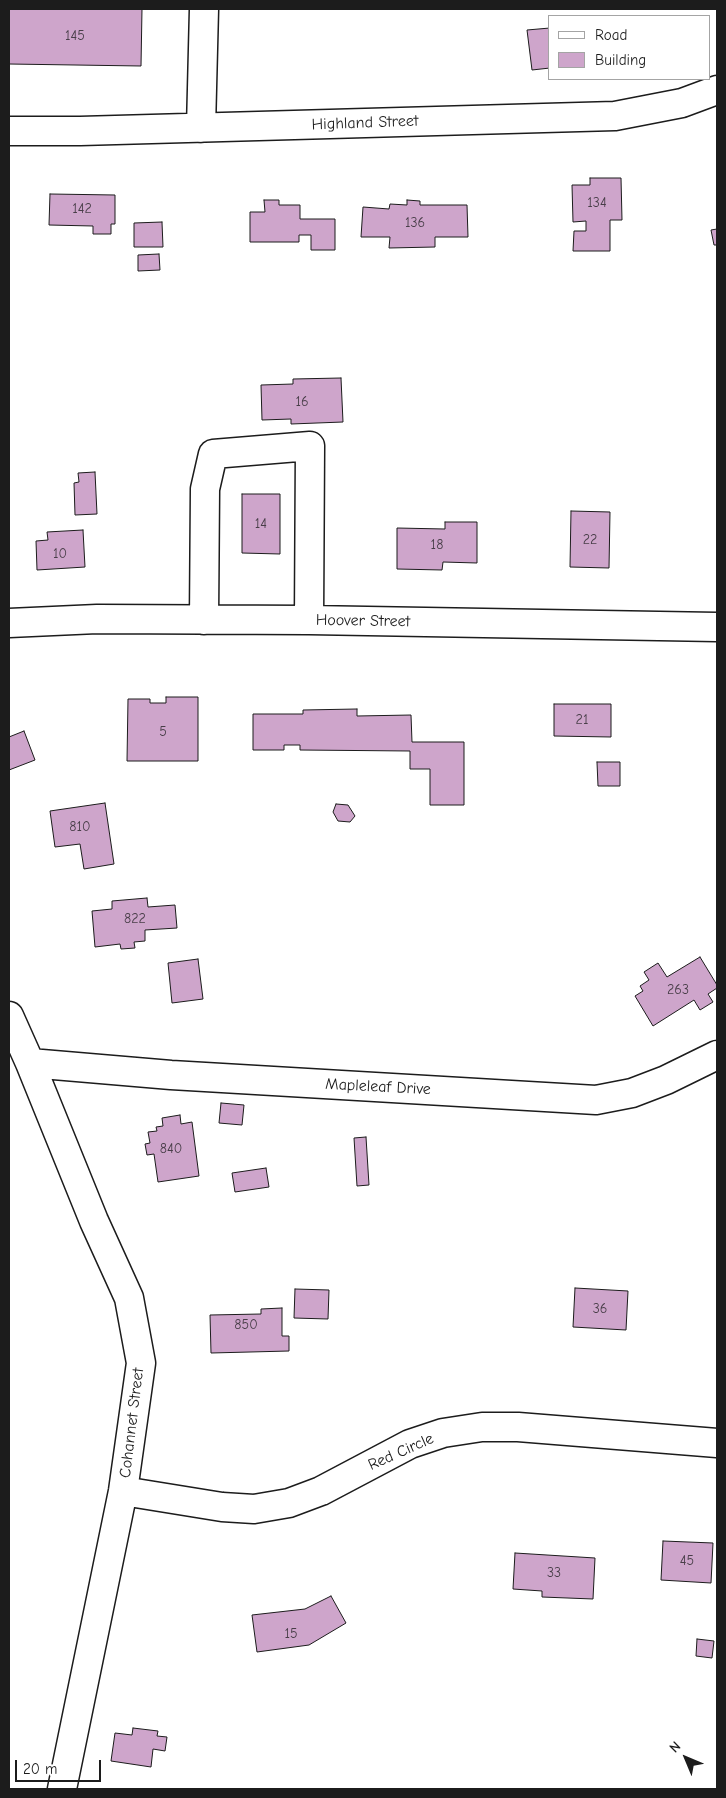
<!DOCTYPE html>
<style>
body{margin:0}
#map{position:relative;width:726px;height:1798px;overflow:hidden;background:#fff;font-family:"Comic Neue",sans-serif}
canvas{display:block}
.frame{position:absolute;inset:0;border:10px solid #1c1c1c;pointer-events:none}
.legend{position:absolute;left:548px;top:15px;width:162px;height:65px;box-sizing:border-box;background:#fff;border:1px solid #a4a4a4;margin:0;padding:6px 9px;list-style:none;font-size:15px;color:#1c1c1c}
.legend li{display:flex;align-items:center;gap:10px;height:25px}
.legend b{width:25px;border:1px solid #a4a4a4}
.north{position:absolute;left:661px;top:1733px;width:50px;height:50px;-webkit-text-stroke:4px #fff;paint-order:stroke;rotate:315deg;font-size:14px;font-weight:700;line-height:20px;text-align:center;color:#1c1c1c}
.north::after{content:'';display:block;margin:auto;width:18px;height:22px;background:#1c1c1c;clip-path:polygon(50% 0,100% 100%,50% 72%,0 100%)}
.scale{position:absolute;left:15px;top:1760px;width:86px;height:22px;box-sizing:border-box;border:2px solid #1c1c1c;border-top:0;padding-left:6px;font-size:15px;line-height:18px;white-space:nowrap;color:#1c1c1c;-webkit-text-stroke:4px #fff;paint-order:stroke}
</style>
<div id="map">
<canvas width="726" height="1798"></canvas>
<div class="frame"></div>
<ul class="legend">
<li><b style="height:6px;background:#fff"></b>Road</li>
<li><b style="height:14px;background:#cea5cb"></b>Building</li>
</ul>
<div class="north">N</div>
<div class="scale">20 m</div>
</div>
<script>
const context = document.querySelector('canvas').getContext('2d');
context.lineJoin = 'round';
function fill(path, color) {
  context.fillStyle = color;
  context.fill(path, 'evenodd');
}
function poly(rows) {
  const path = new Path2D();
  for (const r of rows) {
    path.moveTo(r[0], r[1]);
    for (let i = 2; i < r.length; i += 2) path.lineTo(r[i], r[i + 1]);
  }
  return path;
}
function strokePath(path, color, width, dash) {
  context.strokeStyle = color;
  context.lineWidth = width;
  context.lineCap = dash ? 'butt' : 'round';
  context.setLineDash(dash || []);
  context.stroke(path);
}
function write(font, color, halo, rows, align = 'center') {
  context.font = font + ' "Comic Neue",sans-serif';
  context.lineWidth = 4;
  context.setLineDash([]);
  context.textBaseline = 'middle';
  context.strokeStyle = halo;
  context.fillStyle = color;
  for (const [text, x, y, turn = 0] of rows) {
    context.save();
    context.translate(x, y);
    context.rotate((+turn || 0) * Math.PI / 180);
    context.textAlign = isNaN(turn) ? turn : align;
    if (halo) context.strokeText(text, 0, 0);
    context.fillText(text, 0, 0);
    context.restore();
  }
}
const building = poly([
 [9,9,142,9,141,66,9,64,9,9],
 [550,28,550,68,532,70,527,30,550,28],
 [590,178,621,178,622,220,610,220,610,251,573,251,574,231,586,231,586,221,573,222,572,185,590,185,590,178],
 [50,194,115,195,115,224,111,224,111,234,93,234,93,226,49,225,50,194],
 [264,200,279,200,279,205,300,205,300,219,335,219,335,250,311,250,311,235,299,235,299,242,250,242,250,212,265,212,264,200],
 [407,200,420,201,420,205,467,205,468,237,435,237,435,247,389,248,390,237,361,237,363,207,389,209,390,204,407,205,407,200],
 [162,222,163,247,134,247,134,223,162,222],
 [717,229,717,245,714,245,711,230,717,229],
 [159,254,160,270,138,271,138,255,159,254],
 [341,378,343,422,291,424,291,419,262,420,261,385,293,384,293,379,341,378],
 [95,472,97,514,75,515,74,483,79,482,78,473,95,472],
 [242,494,280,494,280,554,242,553,242,494],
 [571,511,610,512,609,568,570,567,571,511],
 [445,522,477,522,477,563,443,562,442,570,397,569,397,528,445,529,445,522],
 [83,530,85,567,37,570,36,541,48,540,47,532,83,530],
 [166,697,198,697,198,761,127,761,128,699,150,699,150,703,166,703,166,697],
 [554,704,611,704,611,737,554,736,554,704],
 [357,709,357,716,411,715,412,742,464,742,464,805,430,805,430,769,410,769,410,751,300,750,300,745,284,745,284,750,253,750,253,714,303,714,303,710,357,709],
 [24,731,35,760,9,770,9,737,24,731],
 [597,762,620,762,620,786,598,786,597,762],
 [105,803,114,864,84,869,80,844,55,847,50,811,105,803],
 [336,804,348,805,355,816,350,822,338,821,333,812,336,804],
 [147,898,148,907,175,905,177,928,145,930,145,941,134,942,135,948,121,949,120,944,95,947,92,911,112,909,112,901,147,898],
 [700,957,717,985,717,988,708,994,713,1002,700,1010,694,1000,653,1026,635,996,643,991,640,986,649,980,644,972,658,963,667,977,700,957],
 [198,959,203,999,172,1003,168,963,198,959],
 [221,1103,244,1105,242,1125,219,1123,221,1103],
 [180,1115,181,1124,192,1122,199,1176,158,1182,154,1154,147,1155,145,1144,150,1143,148,1132,157,1131,156,1127,163,1126,162,1118,180,1115],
 [366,1137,369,1185,357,1186,354,1138,366,1137],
 [266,1168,269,1187,235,1192,232,1173,266,1168],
 [575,1288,628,1291,626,1330,573,1327,575,1288],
 [295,1289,329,1290,328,1319,294,1318,295,1289],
 [282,1308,282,1336,289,1336,289,1351,211,1353,210,1315,261,1314,261,1309,282,1308],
 [663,1541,713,1543,711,1583,661,1580,663,1541],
 [515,1553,595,1558,593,1599,542,1597,542,1591,513,1589,515,1553],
 [331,1596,346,1623,309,1645,257,1652,252,1615,305,1609,331,1596],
 [697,1639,714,1641,712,1658,696,1656,697,1639],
 [133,1728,158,1731,157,1736,167,1737,165,1751,153,1749,151,1767,111,1761,115,1733,132,1735,133,1728]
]);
const minor = poly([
 [201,128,204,9],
 [9,131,80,131,615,116,682,103,717,90],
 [204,620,205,489,213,454,310,446,309,620],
 [9,623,97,619,309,620,717,627],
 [9,1016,30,1063,94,1221,129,1298,141,1363,123,1491,62,1789],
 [30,1063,171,1075,596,1100,632,1093,666,1080,717,1055],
 [123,1491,222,1507,254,1509,289,1503,321,1491,410,1444,443,1433,482,1427,518,1427,717,1443]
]);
const numberNames = [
 ["145",75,36],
 ["134",597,203],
 ["142",82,209],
 ["136",415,223],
 ["16",302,402],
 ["14",261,524],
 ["22",590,540],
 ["18",437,545],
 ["10",60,554],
 ["21",582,720],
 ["5",163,732],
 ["810",80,827],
 ["822",135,919],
 ["263",678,990],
 ["840",171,1149],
 ["36",600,1309],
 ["850",246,1325],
 ["45",687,1561],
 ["33",554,1573],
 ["15",291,1634]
];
const streetNames = [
 ["Highland Street",365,123,-2],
 ["Hoover Street",363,621,1],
 ["Mapleleaf Drive",378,1087,3],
 ["Cohannet Street",132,1423,-83],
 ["Red Circle",401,1452,-24]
];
fill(building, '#cea5cb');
strokePath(building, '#1c1c1c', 1);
strokePath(minor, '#1c1c1c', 31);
strokePath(minor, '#fff', 28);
write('14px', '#483e48', null, numberNames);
write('16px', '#1c1c1c', '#fff', streetNames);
</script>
